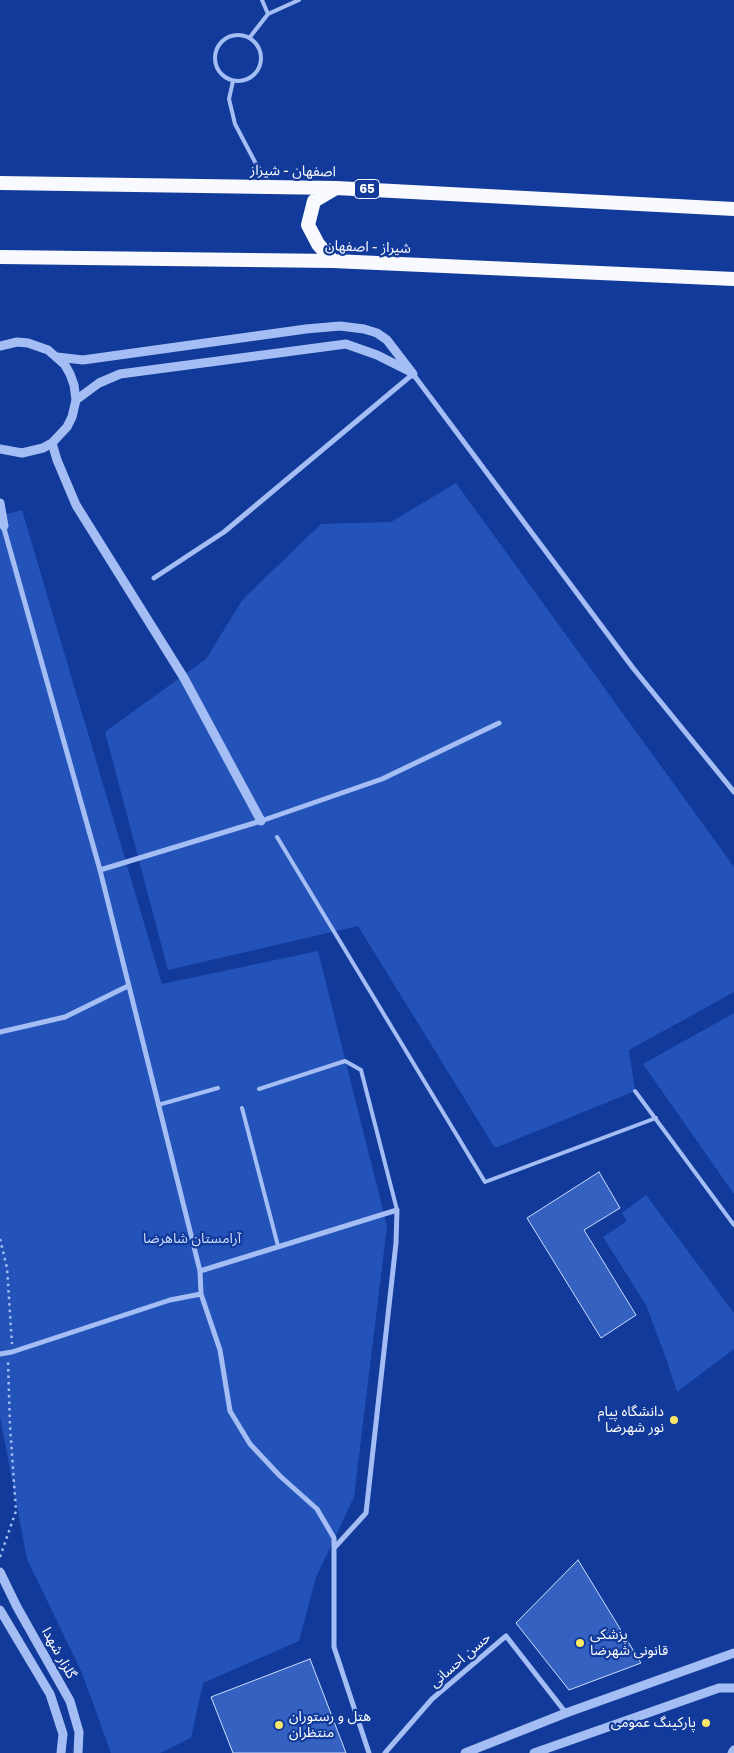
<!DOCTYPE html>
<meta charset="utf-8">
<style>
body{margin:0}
canvas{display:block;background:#113a9a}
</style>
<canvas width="734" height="1753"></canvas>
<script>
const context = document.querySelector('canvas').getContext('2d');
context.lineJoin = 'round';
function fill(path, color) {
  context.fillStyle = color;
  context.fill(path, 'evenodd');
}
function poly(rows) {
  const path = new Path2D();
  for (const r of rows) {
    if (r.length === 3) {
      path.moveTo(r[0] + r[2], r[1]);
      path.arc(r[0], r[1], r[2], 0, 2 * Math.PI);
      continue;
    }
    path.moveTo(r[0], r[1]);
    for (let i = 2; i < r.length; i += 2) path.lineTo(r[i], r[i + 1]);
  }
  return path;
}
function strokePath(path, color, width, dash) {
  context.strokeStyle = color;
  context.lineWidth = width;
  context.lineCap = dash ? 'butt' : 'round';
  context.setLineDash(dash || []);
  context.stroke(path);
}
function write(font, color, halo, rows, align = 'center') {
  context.font = font + ' "Golos Text","Noto Sans Arabic",sans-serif';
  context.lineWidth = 4.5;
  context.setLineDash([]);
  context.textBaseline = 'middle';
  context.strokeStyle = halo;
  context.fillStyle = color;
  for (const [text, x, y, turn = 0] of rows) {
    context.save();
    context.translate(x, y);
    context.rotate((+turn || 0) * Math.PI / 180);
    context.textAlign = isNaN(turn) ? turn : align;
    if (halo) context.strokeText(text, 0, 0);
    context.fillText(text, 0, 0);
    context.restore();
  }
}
const green = poly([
 [456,483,734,867,734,992,629,1050,635,1091,495,1148,358,926,168,970,105,732,206,659,243,599,321,524,391,522],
 [22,510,162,984,318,951,387,1226,354,1497,316,1577,299,1641,203,1683,191,1738,160,1753,111,1753,82,1673,27,1559,0,1417,0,516],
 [734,1013,734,1194,643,1064],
 [646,1195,734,1313,734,1349,677,1392,666,1358,646,1305,603,1237,627,1221,622,1213]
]);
const building = poly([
 [599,1172,620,1208,584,1230,636,1315,601,1338,527,1218,599,1172],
 [578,1560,641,1663,569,1690,516,1623,578,1560],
 [310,1659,346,1753,233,1753,211,1697,310,1659]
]);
const path = poly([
 [0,1239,7,1268,12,1344],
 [0,1557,16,1511,10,1426,8,1361]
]);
const service = poly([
 [262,0,268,14],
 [238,58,23],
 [250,37,268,14,299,0],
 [233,81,229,99,235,124,255,162,269,183],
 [277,837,485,1182,656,1118],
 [259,1089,345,1061,361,1070,397,1210],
 [635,1091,734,1225],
 [158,1105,218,1088],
 [242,1108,278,1246]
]);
const minor = poly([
 [3,525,100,870,200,1271,201,1294,220,1350,230,1411,250,1444,280,1476,317,1509,334,1538,334,1647,369,1753],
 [154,578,224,532,413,374,633,668,734,792],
 [100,870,261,821,382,779,499,723],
 [0,1032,65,1017,128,986],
 [200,1271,397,1210,396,1243,366,1513,335,1547],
 [0,1354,12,1352,170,1300,201,1294],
 [385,1753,432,1699,506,1636,566,1713]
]);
const tertiary = poly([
 [0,346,17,342,28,343,48,350,65,365,70,374,74,385,76,400,72,417,67,427,52,443,43,448,22,453,0,449],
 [57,357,83,360,306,329,340,326,364,329,377,333,387,340,413,374],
 [76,400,99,383,120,374,346,344,377,355,411,372],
 [52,443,57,460,76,505,184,678,261,821],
 [0,503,4,526],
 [0,1572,17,1607,70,1701,79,1732,78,1753],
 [0,1610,50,1694,63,1734,61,1753],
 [465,1753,566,1713,734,1653],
 [534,1753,719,1688,734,1688],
 [732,1753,734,1750]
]);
const trunk = poly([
 [0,183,336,188,734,209],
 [0,257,333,261,734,279],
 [333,261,318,244,308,225,314,201,336,188]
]);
const markers = [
 [674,1420,5,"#ffe867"],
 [580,1643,5,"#ffe867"],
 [706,1723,5,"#ffe867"],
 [279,1725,5,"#ffe867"]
];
const shields = [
 [367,189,25]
];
const shieldNames = [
 ["65",367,189]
];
const streetNames = [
 ["اصفهان - شیراز",293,171,1],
 ["شیراز - اصفهان",368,247,2],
 ["گلزار شهدا",59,1653,61],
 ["حسن احسانی",460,1660,-41]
];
const parkNames = [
 ["آرامستان شاهرضا",192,1239]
];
const poiNames = [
 ["دانشگاه پیام",664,1412],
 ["نور شهرضا",664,1428],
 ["پزشکی",590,1635,"left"],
 ["قانونی شهرضا",590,1651,"left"],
 ["هتل و رستوران",289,1717,"left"],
 ["منتظران",289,1733,"left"],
 ["پارکینگ عمومی",696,1723]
];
fill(green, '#2353b9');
fill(building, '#3561c1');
strokePath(building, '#ccdcfe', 1);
strokePath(path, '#a4bdf4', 2.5, [2.5, 4]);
strokePath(service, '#a4bdf4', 4);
strokePath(minor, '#a4bdf4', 5);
strokePath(tertiary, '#a4bdf4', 9);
strokePath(trunk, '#f8faff', 14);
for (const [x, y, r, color] of markers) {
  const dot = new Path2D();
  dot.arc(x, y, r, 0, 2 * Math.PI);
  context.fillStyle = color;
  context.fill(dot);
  strokePath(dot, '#113a9a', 2);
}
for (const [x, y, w] of shields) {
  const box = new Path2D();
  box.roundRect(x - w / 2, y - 9.5, w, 19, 4);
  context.fillStyle = '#113a9a';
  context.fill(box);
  strokePath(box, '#fff', 1);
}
write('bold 12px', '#fff', null, shieldNames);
write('14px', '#fff', '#113a9a', streetNames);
write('14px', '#ccdcfe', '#113a9a', parkNames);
write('14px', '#fff', '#113a9a', poiNames, 'right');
</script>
